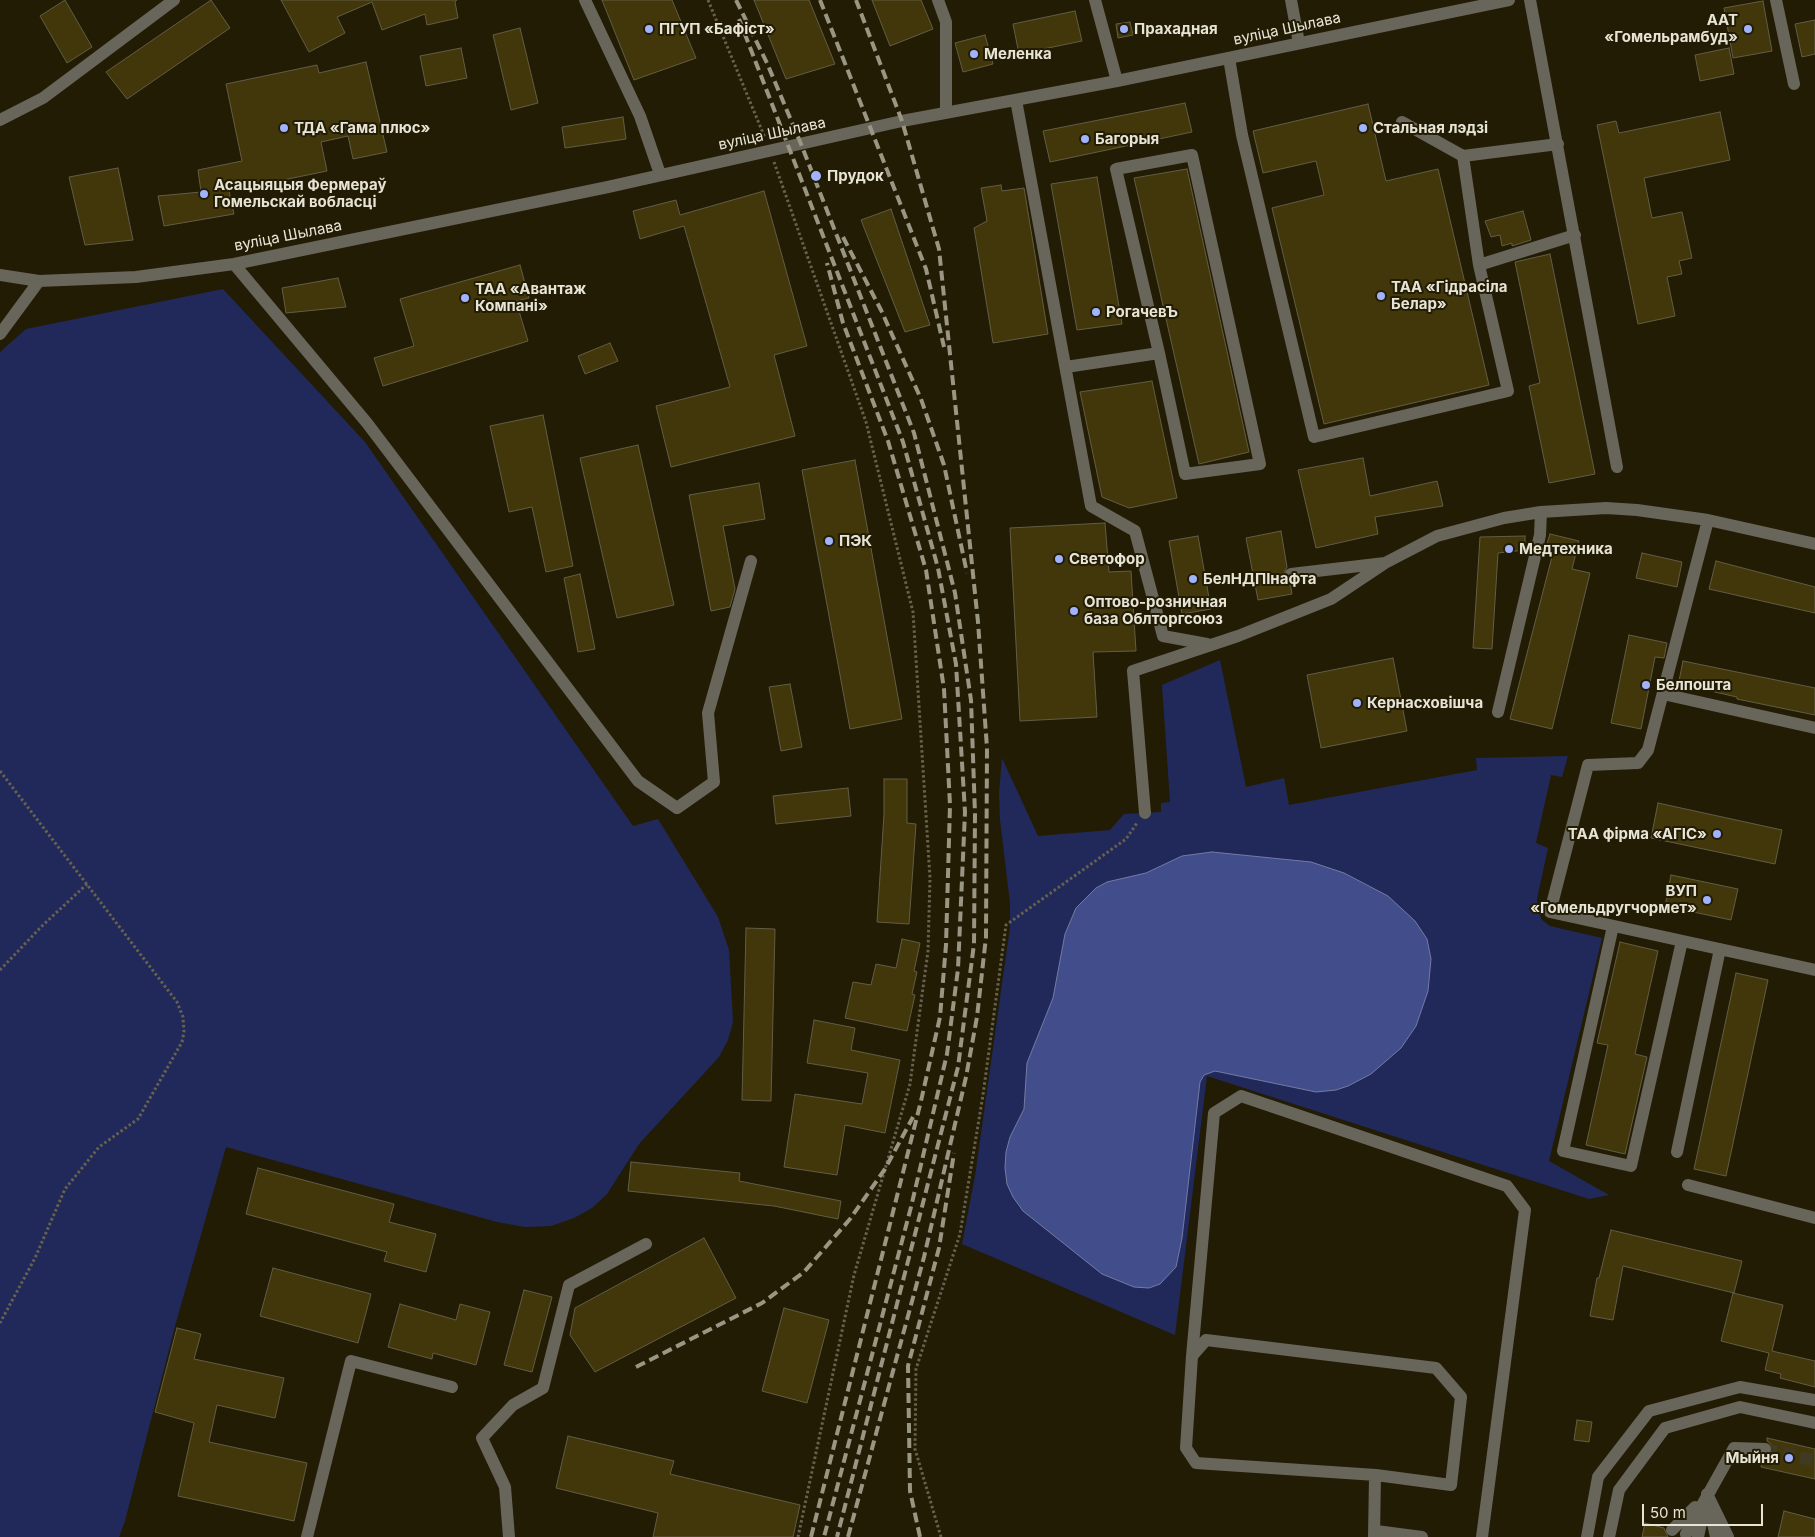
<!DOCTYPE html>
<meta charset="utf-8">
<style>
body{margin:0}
#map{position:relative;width:1815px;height:1537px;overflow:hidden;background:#221c05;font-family:Inter,sans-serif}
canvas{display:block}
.scale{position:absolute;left:1642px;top:1504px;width:121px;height:22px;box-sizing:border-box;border:2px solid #e7e4d6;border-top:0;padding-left:6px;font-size:15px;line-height:18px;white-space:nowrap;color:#e7e4d6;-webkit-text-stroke:4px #221c05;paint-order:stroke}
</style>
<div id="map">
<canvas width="1815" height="1537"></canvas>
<div class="scale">50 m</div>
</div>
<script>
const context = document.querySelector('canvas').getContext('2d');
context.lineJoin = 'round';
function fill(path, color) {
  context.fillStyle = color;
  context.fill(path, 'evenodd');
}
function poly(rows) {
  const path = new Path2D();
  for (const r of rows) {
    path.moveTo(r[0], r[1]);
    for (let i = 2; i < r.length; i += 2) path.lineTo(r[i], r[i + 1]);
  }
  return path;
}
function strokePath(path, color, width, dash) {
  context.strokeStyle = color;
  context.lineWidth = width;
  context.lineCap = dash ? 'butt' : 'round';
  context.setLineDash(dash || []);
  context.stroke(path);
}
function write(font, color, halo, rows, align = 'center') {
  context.font = font + ' Inter,sans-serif';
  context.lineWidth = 4;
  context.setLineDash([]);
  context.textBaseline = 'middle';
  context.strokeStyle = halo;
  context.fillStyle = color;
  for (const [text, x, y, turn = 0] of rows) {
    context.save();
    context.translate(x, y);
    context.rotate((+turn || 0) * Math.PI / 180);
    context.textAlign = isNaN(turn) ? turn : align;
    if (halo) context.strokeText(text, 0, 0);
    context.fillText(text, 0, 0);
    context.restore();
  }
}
const green = poly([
 [223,289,365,442,633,826,658,819,718,917,729,950,733,1022,728,1040,719,1057,639,1144,607,1194,592,1208,574,1218,551,1226,525,1227,497,1222,226,1147,175,1326,125,1521,119,1537,0,1537,0,352,26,329],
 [1220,660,1246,787,1284,778,1289,805,1477,770,1476,758,1568,756,1562,777,1551,775,1536,843,1548,848,1537,899,1538,911,1542,920,1550,926,1602,938,1549,1161,1609,1195,1589,1199,1207,1076,1175,1335,962,1244,975,1176,1010,927,1010,903,1000,820,999,793,1002,758,1038,836,1110,830,1124,814,1161,812,1161,803,1170,802,1162,685]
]);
const water = poly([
 [1212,852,1311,862,1344,873,1388,896,1415,921,1427,939,1431,959,1428,991,1416,1026,1401,1048,1371,1074,1348,1086,1336,1090,1316,1092,1215,1071,1204,1075,1200,1082,1182,1238,1176,1267,1160,1284,1149,1288,1134,1287,1102,1274,1023,1211,1013,1197,1007,1184,1005,1168,1006,1152,1010,1137,1024,1109,1027,1063,1053,998,1065,934,1076,908,1096,888,1107,882,1146,873,1182,856,1212,852]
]);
const building = poly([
 [65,0,92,47,67,63,40,16,65,0],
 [211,0,230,28,127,99,106,72,211,0],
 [281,0,457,0,455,2,458,18,427,25,425,14,382,30,372,2,337,17,345,33,309,52,281,0],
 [602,0,672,0,696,58,634,80,602,0],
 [754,0,809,0,835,64,786,79,754,0],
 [872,0,921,0,933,29,890,46,872,0],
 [1763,1,1772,51,1733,58,1724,8,1763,1],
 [1075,11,1082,41,1019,54,1013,24,1075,11],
 [1815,20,1815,54,1802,57,1795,24,1815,20],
 [1130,22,1133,35,1118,38,1116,24,1130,22],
 [520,28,538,103,511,110,493,35,520,28],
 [985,35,993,64,963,72,955,43,985,35],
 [461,48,467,78,426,86,420,56,461,48],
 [1729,48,1734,74,1700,81,1695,55,1729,48],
 [366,62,387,152,353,159,348,136,321,142,327,171,229,191,234,214,164,226,158,196,201,192,198,170,242,161,226,84,317,65,319,73,366,62],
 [1185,103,1192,132,1050,162,1043,131,1185,103],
 [1368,104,1386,181,1438,169,1489,385,1324,424,1272,208,1324,195,1316,161,1263,173,1253,131,1368,104],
 [1720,112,1730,160,1644,178,1652,218,1682,212,1692,258,1679,261,1682,274,1667,277,1675,316,1638,324,1597,125,1616,121,1619,133,1720,112],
 [623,117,626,139,565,148,562,127,623,117],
 [118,168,133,240,85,245,69,177,118,168],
 [1187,169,1249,452,1199,464,1134,178,1187,169],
 [1097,177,1122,324,1077,330,1051,184,1097,177],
 [1001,185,1002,191,1024,188,1048,334,993,343,974,228,987,221,981,188,1001,185],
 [764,191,807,346,774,355,795,436,671,467,656,406,730,387,684,226,640,239,633,211,676,200,680,215,764,191],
 [891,209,930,325,905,332,861,220,891,209],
 [1523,211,1531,240,1512,246,1512,243,1502,246,1500,235,1491,237,1485,221,1523,211],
 [1550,254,1595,474,1549,483,1529,386,1540,383,1515,262,1550,254],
 [520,265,529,298,516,301,528,341,383,386,374,358,414,346,400,299,520,265],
 [338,278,346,307,286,313,282,288,338,278],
 [610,343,618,361,585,374,578,356,610,343],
 [1152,381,1177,498,1129,508,1102,497,1080,392,1152,381],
 [543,415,573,566,546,572,532,507,509,512,490,426,543,415],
 [638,445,674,605,617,618,580,458,638,445],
 [1363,458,1370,496,1437,481,1443,506,1375,517,1378,534,1316,548,1298,470,1363,458],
 [855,460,902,719,850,729,802,470,855,460],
 [759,483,765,519,723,526,735,589,730,607,711,611,689,495,759,483],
 [1105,523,1109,572,1131,571,1136,651,1093,652,1097,717,1020,721,1010,528,1105,523],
 [1281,531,1287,567,1283,575,1290,582,1292,594,1258,600,1246,538,1281,531],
 [1550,534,1579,541,1572,569,1590,573,1552,729,1510,719,1554,549,1546,547,1550,534],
 [1198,536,1211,609,1182,614,1169,541,1198,536],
 [1525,536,1525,550,1498,553,1492,649,1473,648,1480,537,1525,536],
 [1642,553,1682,562,1677,587,1636,578,1642,553],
 [1716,561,1815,587,1815,613,1709,589,1716,561],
 [580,574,595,649,578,652,564,578,580,574],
 [1629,635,1667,643,1664,658,1655,657,1641,729,1611,723,1629,635],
 [1393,658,1407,731,1321,748,1307,675,1393,658],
 [1683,661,1815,688,1815,715,1737,699,1737,697,1728,695,1685,685,1685,682,1679,681,1683,661],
 [790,684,802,747,781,751,769,687,790,684],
 [884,779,907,779,907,823,916,824,909,924,877,922,884,814,884,779],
 [848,788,851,816,776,824,773,796,848,788],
 [1658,803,1782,830,1775,864,1651,838,1658,803],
 [1671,875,1738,889,1731,920,1665,906,1671,875],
 [746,928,775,929,771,1101,742,1100,746,928],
 [902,939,920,943,914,971,917,972,912,994,915,995,907,1031,845,1018,853,982,871,985,876,964,896,968,902,939],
 [1620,942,1658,951,1635,1054,1647,1057,1625,1154,1586,1145,1608,1045,1597,1043,1620,942],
 [1736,973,1768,980,1726,1176,1694,1169,1736,973],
 [814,1020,855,1028,851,1050,900,1060,885,1133,845,1125,837,1175,784,1167,795,1094,862,1104,868,1073,807,1063,814,1020],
 [631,1162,740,1173,739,1181,841,1201,838,1219,774,1206,628,1191,631,1162],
 [258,1168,394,1204,389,1222,436,1234,426,1272,384,1261,387,1252,246,1214,258,1168],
 [1611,1230,1742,1261,1734,1293,1623,1266,1613,1320,1590,1316,1597,1278,1599,1278,1611,1230],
 [704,1238,736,1298,595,1372,570,1335,575,1308,704,1238],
 [273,1268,371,1294,358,1343,260,1316,273,1268],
 [524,1290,552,1297,532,1372,504,1365,524,1290],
 [1733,1293,1783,1305,1772,1351,1815,1361,1815,1387,1780,1378,1781,1374,1765,1370,1769,1353,1721,1341,1733,1293],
 [400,1304,456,1320,460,1304,490,1312,476,1365,433,1353,432,1359,388,1347,400,1304],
 [784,1308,829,1320,807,1403,762,1391,784,1308],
 [177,1328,201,1334,194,1359,284,1378,275,1418,217,1405,209,1442,307,1463,294,1521,178,1496,194,1423,155,1412,177,1328],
 [1577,1420,1592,1422,1589,1442,1574,1440,1577,1420],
 [568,1436,674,1461,670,1474,800,1505,793,1537,653,1537,658,1513,556,1488,568,1436],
 [1767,1438,1815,1449,1815,1479,1761,1467,1763,1457,1769,1456,1773,1450,1772,1445,1767,1441,1767,1438],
 [1784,1511,1815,1519,1815,1537,1778,1537,1784,1511],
 [1645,1523,1664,1528,1668,1537,1642,1537,1645,1523]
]);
const minorTunnel = poly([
 [1765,1449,1815,1461]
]);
const path = poly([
 [708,0,765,138],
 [774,162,866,422,913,612,930,878,928,951,910,1084,854,1275,798,1537],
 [0,771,177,1002,183,1017,184,1032,182,1042,138,1119,99,1147,65,1189,35,1258,0,1323],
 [0,970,42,926,87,884],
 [941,1537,915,1449,916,1369,960,1234,983,1095,1006,925,1126,839,1137,823]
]);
const minor = poly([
 [585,0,640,116,660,174],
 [938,0,946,22,946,112],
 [1095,0,1117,81],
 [1291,0,1299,43],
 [1530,0,1617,467],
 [1776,0,1794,84],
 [1229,58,1242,135,1314,437,1508,391,1479,265,1575,235],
 [1016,100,1091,506,1135,531,1163,636,1207,644],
 [0,120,43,98,174,0],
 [1402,122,1463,156,1558,144],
 [1463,156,1479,265],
 [234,264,367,423,638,781,677,808,714,782,708,713,751,561],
 [0,275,39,281,136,277,234,264,608,187,902,121,1117,81,1509,0],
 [0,334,39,281],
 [1066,367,1159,353,1116,169,1192,155,1260,464,1185,474,1159,353],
 [1708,520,1648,750,1638,763,1588,765,1550,912,1815,970],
 [1291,574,1385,563],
 [1663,694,1815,728],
 [1498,712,1540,535,1541,512],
 [1145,813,1133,671,1238,636,1331,599,1385,563,1437,536,1504,518,1541,512,1606,508,1637,510,1708,520,1815,544],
 [1613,926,1563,1151,1631,1166,1682,941],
 [1677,1152,1720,949],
 [1688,1185,1815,1218],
 [1206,1340,1436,1368,1461,1397,1451,1485,1376,1475,1196,1463,1186,1448,1192,1356,1206,1340],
 [1192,1356,1214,1113,1241,1096,1507,1186,1525,1210,1482,1537],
 [1707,1494,1728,1537],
 [1711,1514,1716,1537],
 [1672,1530,1695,1507],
 [1376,1531,1422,1537],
 [1686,1534,1734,1448,1765,1449],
 [307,1537,351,1361,452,1387],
 [509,1537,505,1487,482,1438,513,1405,543,1388,569,1285,646,1244],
 [1374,1537,1375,1476],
 [1587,1537,1598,1477,1649,1411,1740,1387,1815,1400],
 [1609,1537,1619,1490,1665,1428,1740,1407,1815,1423],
 [1698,1537,1704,1509]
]);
const rail = poly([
 [736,0,767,63,801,144,914,433,955,593,971,700,975,814,974,944,958,1067,837,1537],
 [820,0,926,269,944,347],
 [739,19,903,442,938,568,956,664,965,812,958,969,947,1054,911,1207,824,1537],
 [843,237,881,310,921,399,944,465,967,573],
 [636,1367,762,1303,804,1272,850,1219,885,1169,913,1117],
 [811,1537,921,1101,940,1017,946,945,950,805,944,689,926,570,888,441,843,323,827,263],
 [848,1537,924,1257,966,1077,977,1017,986,937,987,748,978,622,939,249,902,121,856,0],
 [920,1537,910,1491,908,1366,939,1248,954,1153]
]);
const markers = [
 [649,29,5,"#a1b3fd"],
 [1124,29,5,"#a1b3fd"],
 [1748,29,5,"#a1b3fd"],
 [974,54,5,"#a1b3fd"],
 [284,128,5,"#a1b3fd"],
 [1363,128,5,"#a1b3fd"],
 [1085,139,5,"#a1b3fd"],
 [816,176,6,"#a1b3fd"],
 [204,194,5,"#a1b3fd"],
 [1381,296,5,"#a1b3fd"],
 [465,298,5,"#a1b3fd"],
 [1096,312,5,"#a1b3fd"],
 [829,541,5,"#a1b3fd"],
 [1509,549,5,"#a1b3fd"],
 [1059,559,5,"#a1b3fd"],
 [1193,579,5,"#a1b3fd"],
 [1074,611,5,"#a1b3fd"],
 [1646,685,5,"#a1b3fd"],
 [1357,703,5,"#a1b3fd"],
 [1717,834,5,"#a1b3fd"],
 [1707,900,5,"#a1b3fd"],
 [1789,1458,5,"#a1b3fd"]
];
const poiNames = [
 ["ААТ",1738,20,"right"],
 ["«Гомельрамбуд»",1738,37,"right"],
 ["ПГУП «Бафіст»",659,29],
 ["Прахадная",1134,29],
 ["Меленка",984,54],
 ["ТДА «Гама плюс»",294,128],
 ["Стальная лэдзі",1373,128],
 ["Багорыя",1095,139],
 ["Прудок",827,176],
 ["Асацыяцыя Фермераў",214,185],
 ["Гомельскай вобласці",214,202],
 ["ТАА «Гідрасіла",1391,287],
 ["Белар»",1391,304],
 ["ТАА «Авантаж",475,289],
 ["Компані»",475,306],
 ["РогачевЪ",1106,312],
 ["ПЭК",839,541],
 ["Медтехника",1519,549],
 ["Светофор",1069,559],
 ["БелНДПІнафта",1203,579],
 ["Оптово-розничная",1084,602],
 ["база Облторгсоюз",1084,619],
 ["Белпошта",1656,685],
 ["Кернасховішча",1367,703],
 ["ТАА фірма «АГІС»",1707,834,"right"],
 ["ВУП",1697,891,"right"],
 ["«Гомельдругчормет»",1697,908,"right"],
 ["Мыйня",1779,1458,"right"]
];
const streetNames = [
 ["вуліца Шылава",1287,29,-12],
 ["вуліца Шылава",772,134,-12],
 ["вуліца Шылава",288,236,-11]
];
fill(green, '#21295b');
fill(water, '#424e8c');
strokePath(water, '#747ba2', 1);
fill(building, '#42370b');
strokePath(building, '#635d44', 1);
strokePath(minorTunnel, '#403a24', 12, [12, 6]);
strokePath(path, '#67624f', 3, [2.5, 2.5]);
strokePath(minor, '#68665b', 12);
strokePath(rail, '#9a9684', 4, [10, 5]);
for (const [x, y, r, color] of markers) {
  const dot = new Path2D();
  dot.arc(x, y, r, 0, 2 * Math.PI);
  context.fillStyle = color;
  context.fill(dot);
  strokePath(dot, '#221c05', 2);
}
write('bold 15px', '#e7e4d6', '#221c05', poiNames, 'left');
write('15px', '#e7e4d6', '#221c05', streetNames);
</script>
